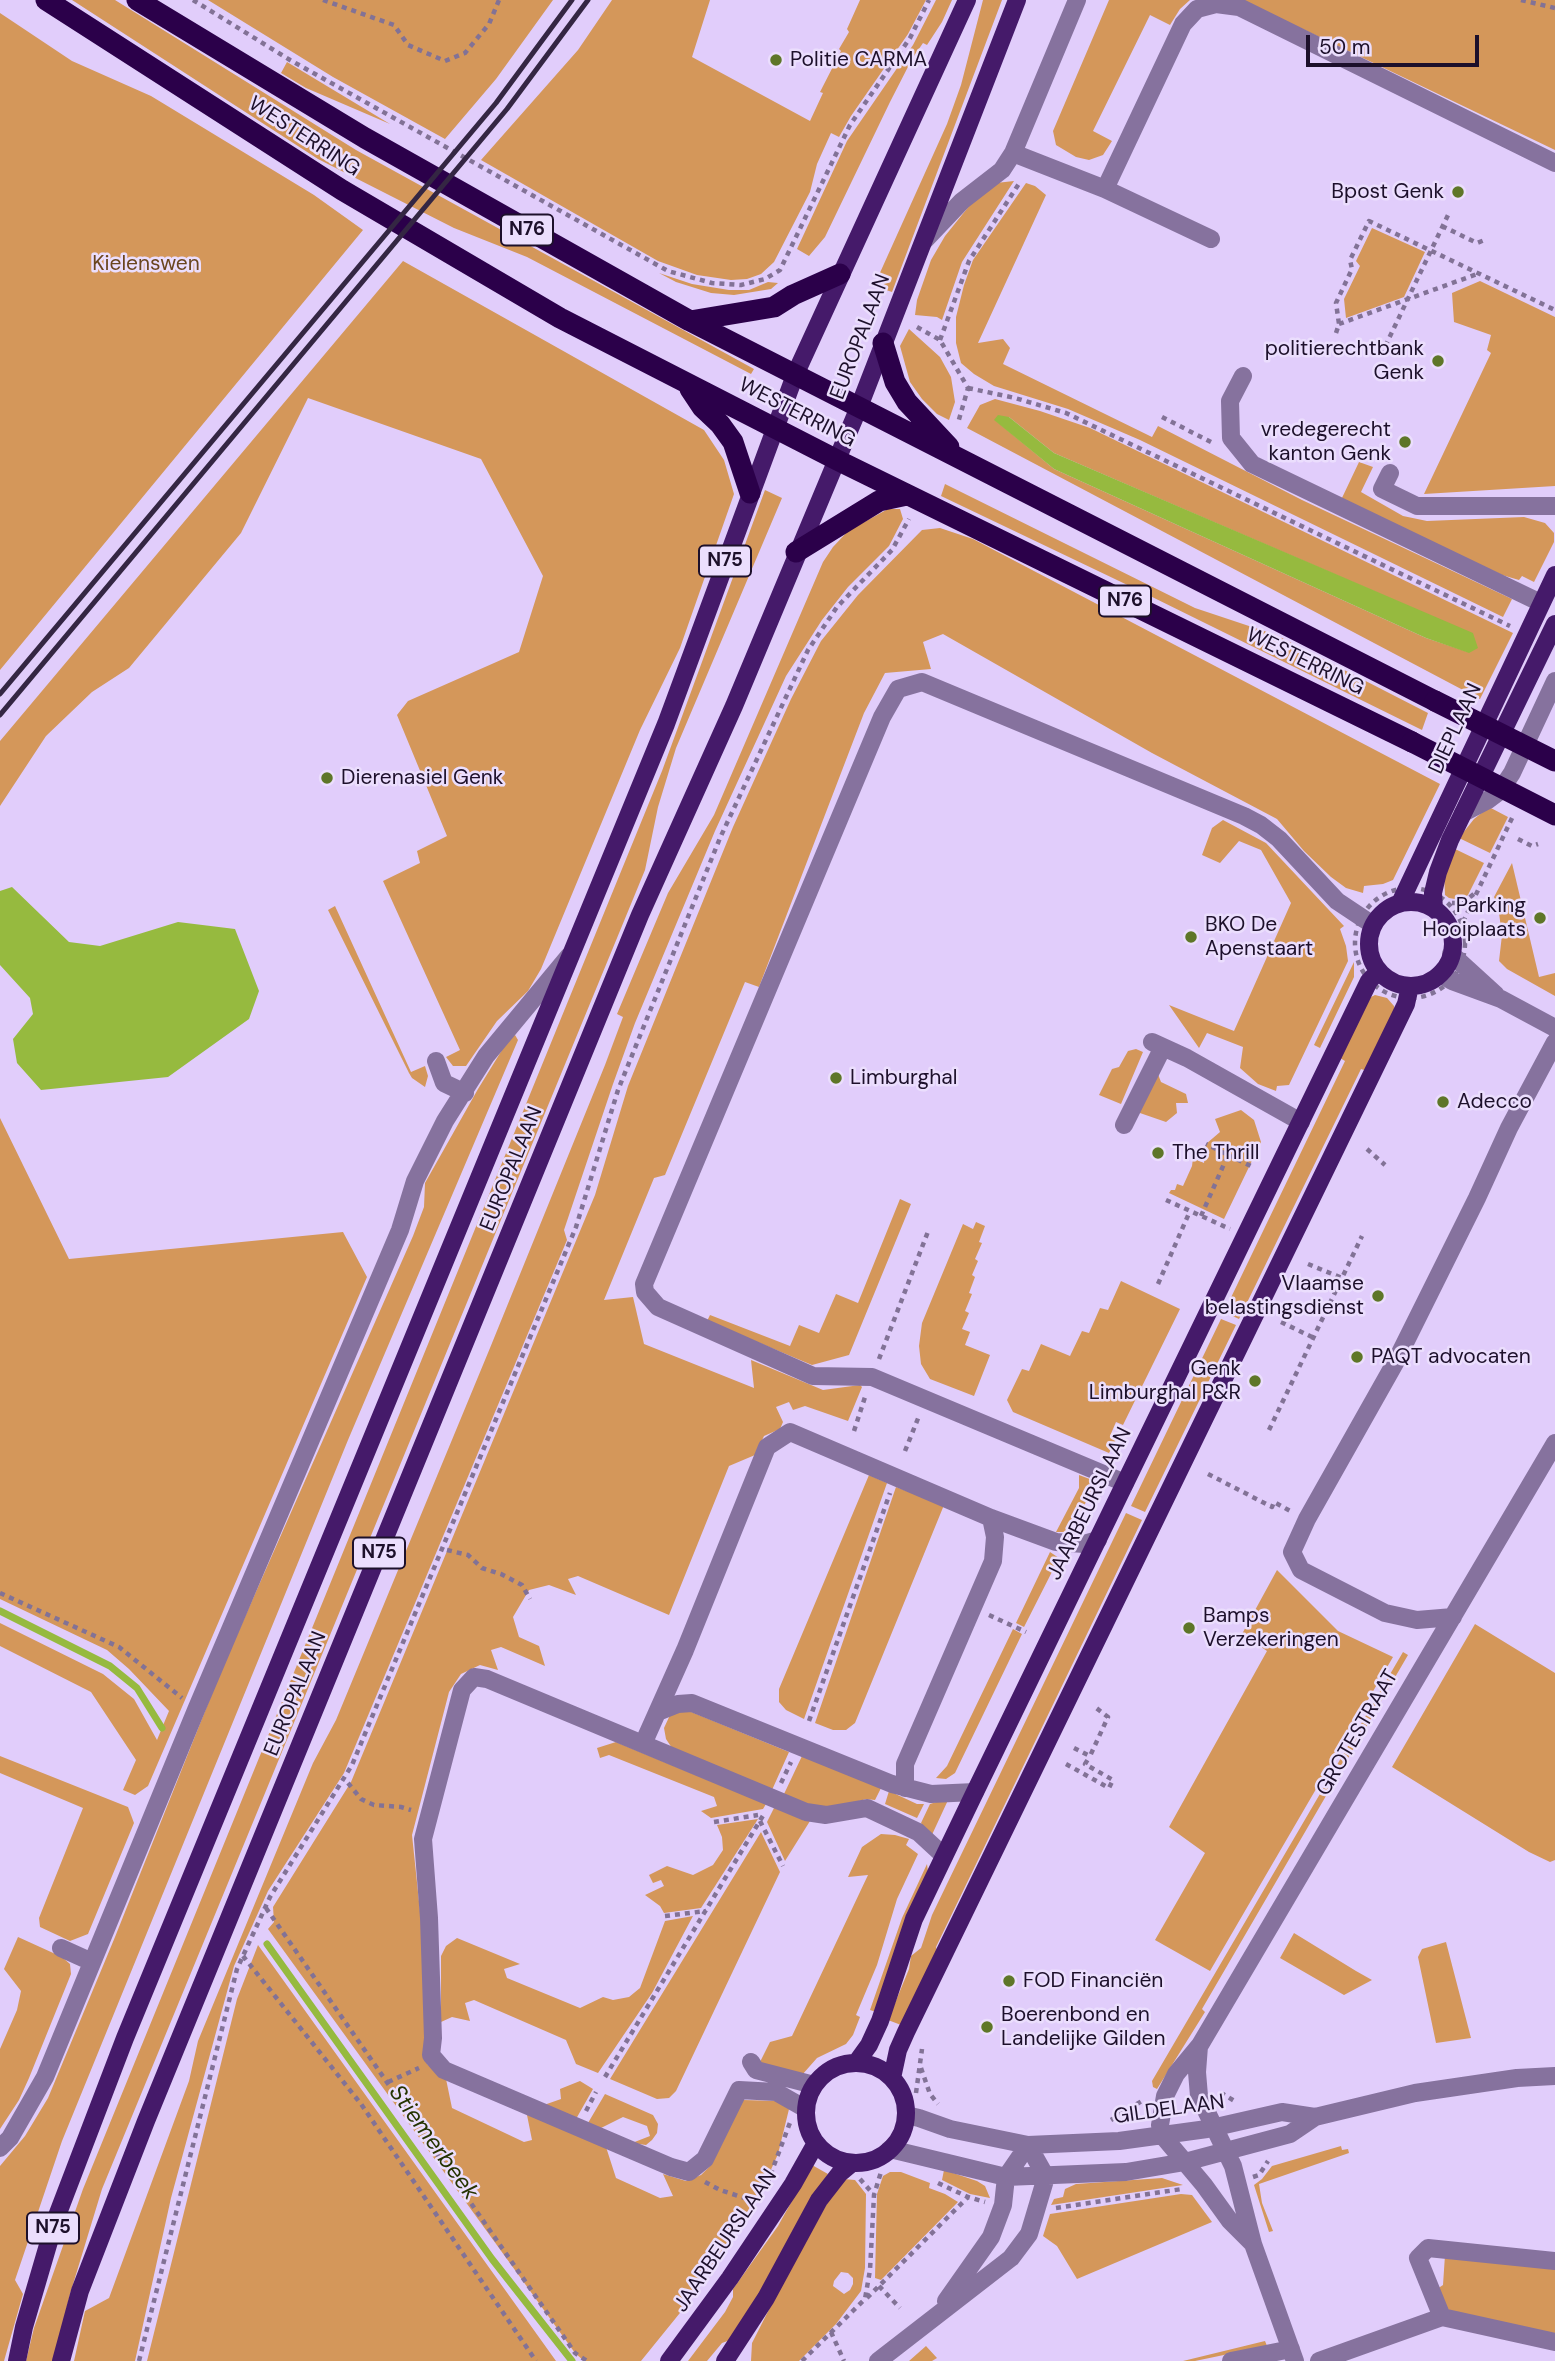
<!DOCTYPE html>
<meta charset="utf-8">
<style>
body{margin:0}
#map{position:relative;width:1555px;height:2361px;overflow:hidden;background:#e1cdfb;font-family:"DM Sans",sans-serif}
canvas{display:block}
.scale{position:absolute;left:1306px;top:35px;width:173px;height:32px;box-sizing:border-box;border:4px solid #1d102b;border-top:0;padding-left:9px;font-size:21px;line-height:24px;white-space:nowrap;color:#1d102b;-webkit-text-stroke:5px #ebdefd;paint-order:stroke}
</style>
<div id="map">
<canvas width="1555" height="2361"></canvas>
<div class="scale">50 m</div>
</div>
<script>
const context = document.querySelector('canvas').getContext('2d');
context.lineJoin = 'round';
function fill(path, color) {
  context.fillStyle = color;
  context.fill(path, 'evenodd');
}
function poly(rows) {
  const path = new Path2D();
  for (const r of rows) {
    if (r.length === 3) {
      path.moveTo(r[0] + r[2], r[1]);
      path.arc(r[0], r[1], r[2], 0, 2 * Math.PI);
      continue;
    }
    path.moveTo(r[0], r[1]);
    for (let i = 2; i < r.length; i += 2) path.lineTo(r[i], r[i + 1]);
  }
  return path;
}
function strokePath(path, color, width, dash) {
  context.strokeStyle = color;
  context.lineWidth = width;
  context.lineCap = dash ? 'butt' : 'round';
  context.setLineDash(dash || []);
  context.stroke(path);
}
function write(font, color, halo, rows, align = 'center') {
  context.font = font + ' "DM Sans",sans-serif';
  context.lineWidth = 5;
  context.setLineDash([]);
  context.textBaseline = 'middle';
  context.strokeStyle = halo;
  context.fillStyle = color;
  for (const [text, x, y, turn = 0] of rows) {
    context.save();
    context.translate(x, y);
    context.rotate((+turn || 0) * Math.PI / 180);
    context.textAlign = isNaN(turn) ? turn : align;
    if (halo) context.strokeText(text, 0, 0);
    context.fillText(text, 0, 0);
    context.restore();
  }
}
const green = poly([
 [72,0,115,0,356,150,754,369,751,374,527,257,454,228,318,159],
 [208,0,553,0,496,79,445,139,333,77],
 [612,0,710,0,692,57,810,121,823,93,820,92,841,51,839,49,849,32,847,29,860,0,926,0,908,34,851,116,839,137,831,133,817,164,810,192,774,262,761,274,747,279,731,280,697,275,658,261,481,160,578,50],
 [936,0,952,0,942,22,927,45,923,43,912,59,890,102,825,237,809,256,797,249,847,141,913,45],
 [983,0,1002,0,892,292,874,286,947,124,961,85],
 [1109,0,1190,0,1180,9,1170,25,1150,15,1093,131,1112,141,1103,155,1089,160,1076,157,1056,145,1053,131],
 [1242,0,1555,0,1555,150,1482,115],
 [0,13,72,61,151,96,314,195,363,230,0,670],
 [287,62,390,124,306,88,281,73],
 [1014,181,962,262,942,320,937,317,915,315,917,300,931,260,945,236,978,195,996,183],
 [1026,183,1035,186,1046,195,978,343,1003,339,1010,348,1003,364,1152,437,1158,426,1302,500,1512,599,1503,617,1140,440,1068,409,994,386,974,374,961,363,956,343,956,317,964,285,973,260],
 [1372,228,1425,252,1404,297,1346,318,1344,299,1360,266,1356,261],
 [403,261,704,430,724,460,734,494,680,648,640,730,541,969,528,991,497,1021,466,1066,453,1066,446,1057,460,1050,383,881,420,863,417,851,447,836,397,715,408,701,519,652,543,576,481,459,308,398,241,533,129,668,92,692,46,736,0,806,0,741],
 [659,273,692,284,729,290,749,290,768,282,778,283,771,289,734,295,711,293,676,282],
 [1480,281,1555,317,1555,486,1424,494,1491,353,1487,350,1491,335,1454,322,1452,293],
 [909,329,940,357,951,377,955,402,949,420,937,414,922,399,910,382,900,346],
 [995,399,1040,411,1090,428,1513,633,1480,699,967,428,980,405],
 [1009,417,1054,453,1473,634,1468,652,1426,638,1054,469,995,420],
 [1359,462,1373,467,1361,492,1403,516,1427,521,1524,517,1545,523,1554,533,1554,542,1534,582,1522,576,1519,580,1502,575,1341,500],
 [945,484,1195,608,1276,635,1428,713,1422,730,1140,591,941,496],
 [765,490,782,498,676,748,658,807,645,870,102,2189,70,2294,54,2361,26,2361,34,2328,83,2189,662,771],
 [888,509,900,509,903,519,889,546,848,587,822,620,786,676,715,831,635,1023,613,1084,564,1230,567,1240,344,1773,268,1891,234,1966,171,2198,135,2361,74,2361,85,2311,109,2298,189,2081,198,2041,313,1763,336,1720,490,1348,605,1065,623,1017,617,1014,668,893,714,815,823,562,833,547,848,531],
 [940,528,973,539,1440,784,1393,880,1383,884,1364,886,1363,893,1346,888,1331,877,1304,851,1277,819,1152,753,943,634,923,642,931,669,885,673,864,713,759,987,745,982,665,1175,654,1178,604,1300,633,1297,644,1344,754,1388,751,1360,823,1390,860,1385,862,1387,848,1421,805,1406,793,1410,789,1402,776,1407,783,1422,780,1429,764,1436,755,1455,729,1466,669,1615,578,1576,568,1579,576,1595,549,1585,529,1590,513,1617,519,1637,539,1646,545,1666,501,1647,491,1650,498,1670,480,1665,461,1674,449,1692,412,1835,424,1949,427,2064,446,2079,452,2108,524,2142,532,2140,527,2115,533,2114,606,2147,616,2178,660,2198,673,2196,663,2174,686,2181,701,2175,710,2166,743,2100,778,2101,790,2105,778,2154,769,2174,746,2214,688,2303,641,2361,584,2361,575,2353,268,1929,274,1922,273,1907,351,1782,595,1195,628,1086,733,827,791,699,821,641,858,595,922,530],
 [1489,807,1508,817,1490,853,1459,838,1474,819],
 [1223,820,1266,843,1344,926,1340,929,1346,946,1348,961,1289,1085,1277,1086,1276,1091,1258,1084,1240,1068,1243,1047,1207,1033,1199,1048,1169,1005,1234,1031,1291,903,1261,850,1239,841,1220,863,1202,855,1212,828],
 [1453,848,1484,863,1468,895,1461,900,1449,898,1445,895,1444,872],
 [1512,863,1539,977,1555,973,1555,996,1507,969,1499,961,1502,935,1499,913,1494,897],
 [335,906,411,1072,425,1066,428,1076,425,1087,412,1078,409,1073,328,910],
 [1354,962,1354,977,1320,1048,1314,1045],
 [1375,995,1387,998,1394,1006,1395,1011,1367,1071,1361,1069,1239,1319,1224,1312,1345,1061,1340,1058,1369,998],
 [515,1035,518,1040,348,1440,62,2141,15,2280,23,2294,4,2361,0,2361,0,2166,25,2136,48,2098,115,1937,221,1671,413,1236,424,1207,425,1183,478,1089,510,1037],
 [1136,1049,1143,1052,1121,1104,1099,1095,1112,1069,1119,1067,1128,1051],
 [1156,1069,1161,1082,1186,1094,1188,1103,1176,1103,1177,1113,1166,1122,1137,1112],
 [1241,1110,1254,1120,1261,1142,1224,1219,1169,1193,1171,1190,1175,1190,1177,1184,1183,1186,1192,1166,1193,1158,1204,1163,1206,1144,1220,1132,1215,1119],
 [0,1118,69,1259,343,1232,367,1277,148,1786,135,1795,123,1790,136,1760,91,1692,0,1646,0,1623,103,1674,134,1699,157,1740,169,1711,129,1669,107,1650,0,1599],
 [900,1199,911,1204,849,1355,812,1365,707,1321,710,1315,790,1346,799,1325,819,1333,836,1294,858,1303],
 [976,1222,985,1226,979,1242,982,1243,975,1259,978,1261,972,1275,975,1277,969,1293,972,1294,965,1311,969,1313,962,1329,970,1332,965,1345,990,1355,974,1396,930,1379,921,1364,919,1346,922,1323,963,1224,973,1229],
 [1121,1281,1180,1309,1123,1425,1116,1422,1110,1436,1116,1440,1109,1453,1013,1412,1007,1400,1022,1369,1029,1371,1041,1344,1070,1356,1082,1331,1089,1333,1100,1308,1108,1310],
 [1221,1319,1236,1325,1145,1512,1131,1506],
 [869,1475,887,1483,804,1719,786,1710,779,1702,779,1689],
 [1079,1475,1095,1481,1075,1527,1064,1532,1056,1532,1079,1488],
 [896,1487,944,1505,855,1723,846,1730,833,1730,815,1723],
 [1126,1513,1142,1520,936,1947,938,1954,901,2025,888,2020,909,1969,911,1956,921,1948,932,1915],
 [1050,1552,1059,1558,1024,1627,1016,1623],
 [1277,1570,1338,1631,1393,1657,1210,1971,1155,1940,1205,1853,1169,1827,1267,1651,1242,1634],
 [1475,1624,1555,1673,1555,1860,1550,1862,1529,1852,1392,1767],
 [1013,1629,1022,1634,955,1773,946,1779,936,1778,947,1766],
 [1403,1652,1408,1655,1202,2009,1205,2012,1157,2089,1153,2087,1152,2081],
 [680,1711,689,1711,789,1752,772,1790,672,1748,666,1739,664,1728,670,1715],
 [616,1742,766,1804,763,1809,711,1818,701,1811,717,1806,714,1797,609,1755,600,1758,597,1748],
 [0,1756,128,1807,134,1823,88,1934,70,1941,40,1927,39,1918,83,1808,0,1773],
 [802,1756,881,1788,875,1800,866,1799,828,1810,813,1807,784,1794],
 [889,1791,917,1804,924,1804,917,1818,885,1804],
 [949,1798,930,1839,921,1823,930,1804],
 [775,1806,810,1821,785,1861,767,1822],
 [758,1819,701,1908,664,1913,660,1906,645,1895,664,1886,661,1880,653,1883,649,1875,667,1866,693,1875,713,1865,723,1850,722,1837,717,1825],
 [761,1832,780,1872,676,2091,669,2098,657,2099,610,2079],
 [881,1834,895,1835,909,1839,906,1845,918,1854,897,1899,877,1965,856,2015,860,2017,853,2035,846,2044,817,2058,802,2075,759,2064,770,2042,792,2036,868,1875,848,1877,862,1847],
 [927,1864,928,1872,876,2012,870,2010,902,1918],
 [693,1916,652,1993,598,2073,576,2064,566,2040,474,2000,465,2003,470,2021,452,2017,441,2022,441,1956,446,1946,457,1938,520,1964,504,1969,507,1978,580,2008,603,1997,613,2000,629,1997,640,1988,665,1921],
 [1294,1933,1356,1971,1372,1980,1344,1995,1280,1958],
 [18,1937,62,1957,70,1964,71,1974,29,2078,19,2100,0,2129,0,2049,17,2010,21,1991,4,1969],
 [1446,1942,1471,2038,1436,2043,1418,1957,1422,1949],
 [258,1945,556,2361,147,2361,237,1999],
 [580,2081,593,2089,576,2119,544,2105,561,2099,560,2089],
 [605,2094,653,2115,658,2124,657,2133,652,2140,646,2145,632,2143,650,2136,647,2126,623,2117,599,2129,588,2123],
 [1341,2146,1342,2150,1348,2149,1349,2153,1259,2184,1262,2203,1273,2231,1269,2232,1254,2185,1262,2179,1272,2166],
 [812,2165,828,2174,788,2240,752,2309,733,2339,722,2343,707,2361,688,2361,725,2312,733,2297,733,2289,778,2226],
 [944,2170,977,2181,985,2186,990,2198,970,2194,942,2180],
 [890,2172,901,2172,930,2183,929,2188,945,2194,958,2202,881,2280,875,2278,877,2194,883,2176],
 [1162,2178,1183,2185,1051,2205,1054,2199,1063,2197,1065,2189,1076,2184],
 [843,2179,855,2180,866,2194,865,2268,861,2291,836,2324,799,2361,751,2361,752,2343,784,2280,830,2198],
 [841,2272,848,2273,853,2278,853,2284,850,2290,844,2294,833,2286,834,2281],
 [1181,2194,1192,2195,1212,2222,1077,2279,1057,2246,1043,2236,1050,2214],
 [1445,2255,1555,2264,1555,2334,1445,2314,1437,2289,1443,2285],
 [1265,2341,1267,2346,1195,2361,1183,2361],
 [926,2346,937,2358,932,2361,909,2361]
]);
const water = poly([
 [998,415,1009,417,1054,453,1473,633,1478,648,1469,653,1426,638,1054,469,994,420],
 [12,887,69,942,100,946,178,922,235,929,259,991,249,1019,168,1077,41,1090,17,1063,13,1039,33,1014,30,998,0,965,0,891]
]);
const stream = poly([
 [0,1611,110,1666,137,1688,162,1728],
 [267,1944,492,2259,572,2361]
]);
const path = poly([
 [193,0,290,60,668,271,712,283,741,285,765,279,780,270,850,125,910,38,929,0],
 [323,0,394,25,408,45,445,61,465,53,489,24,499,0],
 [1521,0,1555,8],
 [1442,226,1477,243,1487,239],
 [1339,324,1480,273],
 [917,327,940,340,968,388,958,423],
 [1336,333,1339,324,1336,303,1352,269,1350,260,1369,221,1555,310],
 [940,340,969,261,1020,182],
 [1381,355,1448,215],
 [968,388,1015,398,1066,413,1510,626],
 [1162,417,1211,442],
 [1518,839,1532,846,1538,844],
 [1410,943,55],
 [1452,903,1463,903,1475,893],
 [1463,922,1513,816],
 [1367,1149,1385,1165],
 [1228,1155,1253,1167],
 [1166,1200,1230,1229],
 [1201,1216,1228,1155,1206,1144],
 [1308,1264,1342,1278,1362,1236],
 [1158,1284,1190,1211],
 [1281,1322,1314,1338],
 [879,1359,929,1229],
 [1269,1430,1342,1278],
 [854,1431,865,1397],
 [905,1451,919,1416],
 [1208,1474,1272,1507,1274,1502,1292,1512],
 [447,1550,468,1555,482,1568,501,1574,522,1585,530,1599],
 [0,1593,119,1647,182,1698],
 [989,1615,1026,1632],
 [809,1721,890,1493],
 [1074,1748,1090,1756,1108,1717,1095,1707],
 [1066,1764,1109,1788,1113,1780,1085,1764,1090,1756],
 [348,1783,361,1799,374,1805,401,1807,411,1810],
 [781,1783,791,1762],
 [760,1821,783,1866],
 [714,1822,758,1815],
 [266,1908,575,2353,587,2361],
 [665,1916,706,1911],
 [243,1956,361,2104,536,2361],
 [921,2068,930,2094,938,2104],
 [605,2077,764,1814],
 [388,2082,419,2068],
 [916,2093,922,2049],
 [1220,2094,1223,2094,1236,2102],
 [586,2111,596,2092],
 [1111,2120,1145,2099],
 [1253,2177,1259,2175,1268,2161],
 [860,2179,874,2195],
 [705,2182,720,2190,757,2202],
 [938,2183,968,2197,985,2202],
 [767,2184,791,2120],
 [1056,2208,1182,2189],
 [879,2286,900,2308],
 [867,2298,968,2197],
 [831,2332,844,2361],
 [139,2361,237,1969,270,1897,352,1765,576,1227,618,1090,720,838,808,650,837,607,892,550,909,519],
 [802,2361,865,2299,870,2270,874,2195,881,2172]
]);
const minor = poly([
 [1013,153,1105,189,1183,24,1197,9,1216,4,1239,7,1555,163],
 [1105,189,1211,239],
 [925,240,962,201,1002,170,1013,153,1077,0],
 [1243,376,1230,401,1231,438,1252,464,1541,603],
 [1390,473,1382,489,1417,506,1555,506],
 [1463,813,1488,800,1500,791,1512,773,1555,681],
 [1451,954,1496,995],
 [1440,974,1452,981,1501,999,1555,1028],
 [1152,1042,1187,1058,1301,1122],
 [436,1061,444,1083,465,1093],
 [1124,1125,1163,1047],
 [1125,1483,872,1377,813,1376,658,1307,645,1292,644,1284,882,717,898,689,922,682,1244,816,1261,825,1279,839,1337,901,1373,925],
 [1453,1617,1417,1620,1385,1613,1301,1570,1292,1552,1307,1519,1395,1363,1477,1198,1509,1128,1555,1042],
 [658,1712,678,1704,692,1703,892,1784,931,1794,975,1792],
 [643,1744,685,1650,767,1447,790,1432,991,1518,1056,1542,1084,1544,1098,1540],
 [905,1788,905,1764,993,1561,995,1537,991,1518],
 [61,1948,92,1962],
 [1199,2046,1197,2072,1199,2096,1233,2166,1253,2244,1295,2361],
 [751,2062,756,2070,814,2085],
 [806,2109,776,2092,739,2090,705,2159,689,2172,671,2167,444,2070,431,2055,433,2038,429,1918,423,1839,462,1690,474,1677,487,1679,806,1812,826,1815,867,1808,918,1832,944,1856],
 [906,2115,919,2118,950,2129,1028,2145,1119,2141,1207,2129,1282,2112,1315,2117,1415,2093,1517,2078,1555,2076],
 [0,2148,10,2138,45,2077,196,1710,400,1230,415,1181,445,1121,486,1056,569,956],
 [890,2149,1006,2177,1126,2172,1185,2162,1290,2134,1315,2117],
 [1253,2244,1230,2221,1204,2185,1162,2135,1160,2125,1165,2096,1176,2074,1200,2045,1555,1443],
 [1555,2261,1428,2248,1418,2258,1442,2317,1555,2342],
 [946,2301,991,2237,1003,2205,1006,2177,1028,2145],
 [878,2361,1011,2258,1029,2234,1046,2177,1028,2145],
 [1231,2361,1291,2349],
 [1319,2361,1442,2317]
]);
const major = poly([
 [1411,944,42],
 [1400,903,1555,575],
 [1434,909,1433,893,1438,872,1450,840,1555,624],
 [856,2063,869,2045,880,2021,914,1919,975,1792,1369,981,1379,971],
 [856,2113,50],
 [892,2078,898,2050,906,2032,1406,1004,1410,986],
 [17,2361,24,2327,55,2221,125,2038,666,724,795,375,967,0],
 [61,2361,80,2291,146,2121,640,915,734,706,859,407,1017,0],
 [669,2361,730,2278,793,2184,816,2143],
 [725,2361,766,2298,819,2200,840,2173,852,2163]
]);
const highway = poly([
 [46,0,342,190,560,318,837,460,1412,742],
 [137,0,365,138,690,321,1435,701],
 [690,321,774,307,793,295,840,274],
 [883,343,895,382,907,402,949,447],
 [690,389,702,407,720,424,733,442,750,493],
 [796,552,879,501,907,495]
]);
const rail = poly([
 [0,694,496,103,572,0],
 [0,715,507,109,588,0]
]);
const highwayBridge = poly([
 [1435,701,1555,761],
 [1412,742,1555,815]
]);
const markers = [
 [776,60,7,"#5e7628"],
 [1458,192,7,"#5e7628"],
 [1438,361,7,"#5e7628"],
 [1405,442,7,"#5e7628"],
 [327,778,7,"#5e7628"],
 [1540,918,7,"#5e7628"],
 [1191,937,7,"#5e7628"],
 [836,1078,7,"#5e7628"],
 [1443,1102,7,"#5e7628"],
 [1158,1153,7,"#5e7628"],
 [1378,1296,7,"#5e7628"],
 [1357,1357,7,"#5e7628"],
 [1255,1381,7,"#5e7628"],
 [1189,1628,7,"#5e7628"],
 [1009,1981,7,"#5e7628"],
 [987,2027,7,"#5e7628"]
];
const shields = [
 [527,230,52],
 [725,561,52],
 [1125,601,52],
 [379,1553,52],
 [53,2228,52]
];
const shieldNames = [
 ["N76",527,230],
 ["N75",725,561],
 ["N76",1125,601],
 ["N75",379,1553],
 ["N75",53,2228]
];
const poiNames = [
 ["Politie CARMA",790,60],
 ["Bpost Genk",1444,192,"right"],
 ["politierechtbank",1424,349,"right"],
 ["Genk",1424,373,"right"],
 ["vredegerecht",1391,430,"right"],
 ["kanton Genk",1391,454,"right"],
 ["Dierenasiel Genk",341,778],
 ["Parking",1526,906,"right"],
 ["Hooiplaats",1526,930,"right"],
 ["BKO De",1205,925],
 ["Apenstaart",1205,949],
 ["Limburghal",850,1078],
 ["Adecco",1457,1102],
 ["The Thrill",1172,1153],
 ["Vlaamse",1364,1284,"right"],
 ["belastingsdienst",1364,1308,"right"],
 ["PAQT advocaten",1371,1357],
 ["Genk",1241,1369,"right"],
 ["Limburghal P&R",1241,1393,"right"],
 ["Bamps",1203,1616],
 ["Verzekeringen",1203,1640],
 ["FOD Financiën",1023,1981],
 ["Boerenbond en",1001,2015],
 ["Landelijke Gilden",1001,2039]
];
const streetNames = [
 ["WESTERRING",304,137,33],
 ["EUROPALAAN",861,337,-69],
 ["WESTERRING",797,413,27],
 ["WESTERRING",1305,662,26],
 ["DIEPLAAN",1456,729,-65],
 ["EUROPALAAN",512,1169,-68],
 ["JAARBEURSLAAN",1090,1504,-64],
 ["EUROPALAAN",296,1694,-68],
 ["GROTESTRAAT",1358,1733,-60],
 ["GILDELAAN",1169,2110,-8],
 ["JAARBEURSLAAN",726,2241,-56]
];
const parkNames = [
 ["Kielenswen",146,264]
];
const waterNames = [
 ["Stiemerbeek",433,2143,54]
];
fill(green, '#d4975a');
fill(water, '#96ba3f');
strokePath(stream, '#96ba3f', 7);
strokePath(path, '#827296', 4.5, [5, 5]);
strokePath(minor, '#86729e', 18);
strokePath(major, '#451a6a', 18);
strokePath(highway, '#2b004a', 21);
strokePath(rail, '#342643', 5);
strokePath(highwayBridge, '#2b004a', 21);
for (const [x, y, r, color] of markers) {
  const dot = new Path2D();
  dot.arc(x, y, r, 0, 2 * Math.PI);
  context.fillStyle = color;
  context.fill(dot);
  strokePath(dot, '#ebdefd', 2.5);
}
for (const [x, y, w] of shields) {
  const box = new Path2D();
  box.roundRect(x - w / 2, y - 15.5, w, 31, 5);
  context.fillStyle = '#ebdefd';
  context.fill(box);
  strokePath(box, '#1d102b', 2);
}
write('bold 19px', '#1d102b', null, shieldNames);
write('21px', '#1d102b', '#ebdefd', poiNames, 'left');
write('21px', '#1d102b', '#ebdefd', streetNames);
write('21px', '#6a451e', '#ebdefd', parkNames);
write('italic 23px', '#253300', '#ebdefd', waterNames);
</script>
